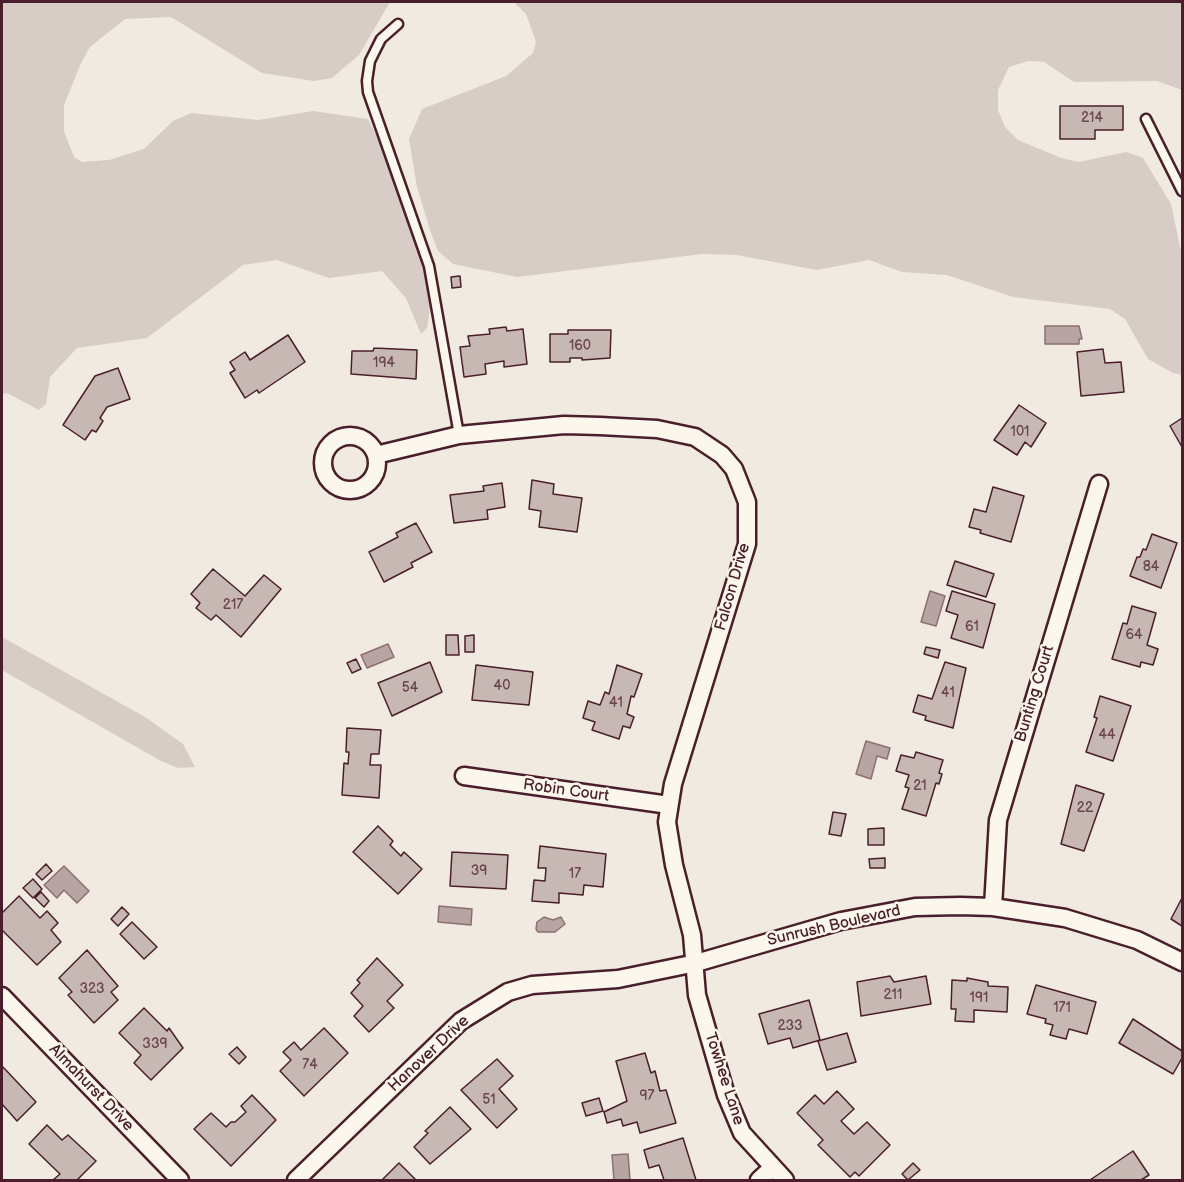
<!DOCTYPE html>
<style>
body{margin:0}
#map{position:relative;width:1184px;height:1182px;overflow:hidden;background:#f0eae0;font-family:"Balsamiq Sans",sans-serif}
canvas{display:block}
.frame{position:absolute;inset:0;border:3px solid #4a1f2b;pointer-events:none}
</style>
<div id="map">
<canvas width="1184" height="1182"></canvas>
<div class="frame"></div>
</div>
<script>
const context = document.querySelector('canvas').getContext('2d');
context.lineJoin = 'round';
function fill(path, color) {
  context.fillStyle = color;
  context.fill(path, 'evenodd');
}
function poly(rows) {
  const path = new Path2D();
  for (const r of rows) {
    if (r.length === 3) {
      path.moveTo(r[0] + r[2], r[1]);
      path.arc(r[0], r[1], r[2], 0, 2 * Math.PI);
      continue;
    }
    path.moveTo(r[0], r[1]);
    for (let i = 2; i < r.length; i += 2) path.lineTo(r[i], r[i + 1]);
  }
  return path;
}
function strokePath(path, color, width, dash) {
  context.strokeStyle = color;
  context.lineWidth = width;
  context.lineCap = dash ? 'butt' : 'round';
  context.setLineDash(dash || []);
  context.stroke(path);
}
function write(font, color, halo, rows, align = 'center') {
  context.font = font + ' "Balsamiq Sans",sans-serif';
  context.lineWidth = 5;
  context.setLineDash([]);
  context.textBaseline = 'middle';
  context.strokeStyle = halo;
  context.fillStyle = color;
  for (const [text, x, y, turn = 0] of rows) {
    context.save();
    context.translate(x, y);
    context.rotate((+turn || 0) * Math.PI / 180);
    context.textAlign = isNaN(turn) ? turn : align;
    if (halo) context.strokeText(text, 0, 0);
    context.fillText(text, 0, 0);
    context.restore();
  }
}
const green = poly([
 [2,2,390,2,359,55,332,78,314,81,262,73,171,17,125,19,90,47,81,63,64,105,64,132,74,157,82,162,109,160,144,149,173,121,191,113,258,120,313,111,368,119,400,185,421,254,431,301,427,328,421,334,406,298,382,271,329,278,277,260,243,265,147,338,77,348,50,377,46,404,39,410,7,393,2,394],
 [514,2,1182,2,1182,90,1157,81,1074,82,1044,62,1028,61,1009,67,998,90,998,110,1005,127,1018,140,1061,158,1079,162,1126,152,1143,158,1171,204,1182,256,1182,375,1173,373,1148,359,1125,319,1110,309,1013,297,947,275,902,272,869,260,817,270,737,255,702,254,517,277,453,264,438,251,431,233,417,187,409,139,422,109,506,76,533,53,536,42,526,14],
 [2,637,145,717,183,744,195,767,178,768,161,761,2,670]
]);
const water = poly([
 [1045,326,1079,326,1082,339,1079,339,1079,344,1045,344,1045,326],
 [930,591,945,596,936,626,921,622,930,591],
 [388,644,394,657,367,668,361,655,388,644],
 [866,741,890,748,887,759,877,756,871,779,856,774,866,741],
 [64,866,89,891,77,903,64,890,57,898,44,885,64,866],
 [439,906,472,909,471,925,438,922,439,906],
 [544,917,553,920,561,917,565,924,555,932,538,932,536,929,537,922,544,917],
 [628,1154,630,1180,614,1180,612,1155,628,1154]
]);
const building = poly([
 [1060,106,1123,106,1123,130,1095,130,1095,139,1060,139,1060,106],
 [460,276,461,287,452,288,451,277,460,276],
 [506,327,507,331,523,329,527,364,504,367,504,361,485,364,486,374,464,377,460,347,470,346,468,336,490,334,489,329,506,327],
 [568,330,611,330,610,358,582,360,582,358,570,358,570,362,550,362,550,334,568,334,568,330],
 [288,335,305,362,259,393,257,390,245,398,230,373,235,370,230,362,245,352,250,360,288,335],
 [374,348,417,350,416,379,351,374,352,351,373,351,374,348],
 [1103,349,1105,363,1121,362,1124,392,1081,396,1077,352,1103,349],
 [118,368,130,399,107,407,100,418,103,421,96,432,92,430,85,440,63,425,95,376,118,368],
 [1019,405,1046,423,1031,447,1025,442,1017,455,994,440,1019,405],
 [1182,418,1182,447,1170,426,1182,418],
 [532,480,554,484,553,494,582,498,577,532,539,527,541,511,529,509,532,480],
 [502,483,505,507,487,510,488,519,454,523,450,495,484,491,483,486,502,483],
 [993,487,1024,496,1011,542,980,533,981,530,969,527,974,509,986,512,993,487],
 [416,523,432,552,411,563,413,567,384,582,369,552,398,537,396,533,416,523],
 [1152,534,1177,543,1161,588,1130,576,1137,557,1140,557,1143,549,1146,550,1152,534],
 [955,561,994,574,986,597,947,585,955,561],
 [213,569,245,596,264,575,281,589,241,637,216,615,211,620,196,608,200,603,191,594,213,569],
 [952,591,995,604,983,648,951,638,958,615,946,611,952,591],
 [1132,606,1156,613,1147,645,1158,649,1153,665,1141,662,1140,667,1112,659,1123,623,1127,624,1132,606],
 [446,635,458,635,459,655,446,655,446,635],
 [474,635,474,652,465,652,465,636,474,635],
 [926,647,940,650,938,658,924,654,926,647],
 [356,659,361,669,352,673,347,663,356,659],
 [430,662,442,692,392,716,378,683,430,662],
 [945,662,966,668,953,728,925,720,926,716,913,712,918,695,932,699,945,662],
 [476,665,533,672,529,705,472,700,476,665],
 [617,665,642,674,634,697,631,696,630,701,627,714,634,717,630,728,623,726,619,739,592,730,595,722,583,718,588,701,600,705,605,692,609,694,617,665],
 [1100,696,1131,706,1113,761,1086,752,1097,718,1094,717,1100,696],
 [347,728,381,730,379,754,371,754,370,765,381,765,379,798,342,795,344,763,348,764,349,752,346,752,347,728],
 [916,752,943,760,939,773,942,774,939,784,936,783,926,816,902,809,909,788,905,787,909,775,896,771,901,755,914,758,916,752],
 [1076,785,1104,794,1084,851,1061,844,1076,785],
 [833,812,846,814,841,836,829,834,833,812],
 [378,826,393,841,390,845,401,856,404,852,422,869,398,894,353,852,378,826],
 [884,828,884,845,868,845,868,829,884,828],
 [540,846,606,854,603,887,584,885,583,895,559,893,559,903,532,901,534,880,545,881,546,868,538,868,540,846],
 [452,852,508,855,506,889,450,886,452,852],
 [885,858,885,868,870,868,869,859,885,858],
 [46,864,52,871,42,880,36,874,46,864],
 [33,879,42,889,33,898,23,888,33,879],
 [41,892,49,901,44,907,35,898,41,892],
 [19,896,40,918,47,911,58,923,51,930,61,942,37,965,2,930,2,913,19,896],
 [1182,898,1182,926,1171,919,1182,898],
 [122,907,129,914,118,926,111,919,122,907],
 [132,922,157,947,144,959,120,934,132,922],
 [87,950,118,986,111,992,118,1000,94,1023,68,995,72,992,59,978,87,950],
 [377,958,403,985,387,1001,394,1008,369,1032,354,1016,363,1006,351,993,360,983,357,980,377,958],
 [890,976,894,982,926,976,931,1004,861,1016,857,982,890,976],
 [967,978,988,982,988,986,1008,987,1007,1012,974,1010,974,1022,955,1021,956,1009,951,1009,952,980,967,981,967,978],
 [1036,985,1096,1002,1087,1034,1069,1029,1066,1039,1050,1035,1053,1025,1045,1023,1046,1019,1027,1014,1036,985],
 [809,1000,820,1040,793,1048,790,1038,768,1044,759,1014,809,1000],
 [144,1008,167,1031,169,1028,183,1048,151,1080,134,1063,141,1055,119,1033,144,1008],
 [1133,1019,1182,1051,1182,1058,1173,1074,1119,1043,1133,1019],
 [324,1028,348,1053,304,1096,280,1071,291,1060,283,1052,294,1042,301,1050,324,1028],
 [847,1033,856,1062,827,1070,818,1041,847,1033],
 [237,1047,246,1057,239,1064,229,1054,237,1047],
 [645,1053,651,1073,655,1071,660,1091,666,1090,676,1123,640,1133,637,1122,623,1126,621,1119,607,1123,604,1112,627,1101,616,1061,645,1053],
 [497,1059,513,1076,499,1089,517,1109,497,1128,461,1090,497,1059],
 [2,1066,36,1102,17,1121,2,1104,2,1066],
 [837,1091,854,1109,841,1121,854,1134,867,1122,890,1145,859,1176,855,1172,850,1177,818,1145,823,1140,797,1113,815,1095,824,1104,837,1091],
 [252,1095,276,1120,231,1166,194,1129,211,1113,226,1127,231,1122,235,1122,246,1112,241,1106,252,1095],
 [599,1098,603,1111,586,1116,582,1103,599,1098],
 [450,1107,471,1129,430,1164,414,1147,428,1133,425,1131,450,1107],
 [47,1125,62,1140,68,1135,96,1161,77,1180,53,1180,60,1174,29,1144,47,1125],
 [683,1138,696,1180,664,1180,659,1165,649,1168,644,1150,683,1138],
 [1133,1151,1149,1175,1141,1180,1090,1180,1133,1151],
 [399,1163,416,1180,382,1180,399,1163],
 [913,1163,920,1170,908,1180,902,1174,913,1163]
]);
const lane = poly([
 [398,24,381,39,370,61,367,81,368,92,429,266,459,435],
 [1146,119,1182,191]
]);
const street = poly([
 [350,463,27],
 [376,455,459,435,564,425,600,426,657,429,695,437,722,455,734,469,747,502,747,544,673,784,667,822,674,865,692,935,697,995,726,1095,742,1133,785,1180],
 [464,776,669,805],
 [993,907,998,820,1099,484],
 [2,996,180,1180],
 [296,1180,461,1021,508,992,532,985,618,979,696,963,841,921,915,907,960,906,993,907,1065,918,1137,940,1182,962],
 [759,1180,772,1168]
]);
const numberNames = [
 ["214",1092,118],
 ["160",580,346],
 ["194",384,363],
 ["101",1020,432],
 ["84",1151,567],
 ["217",233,605],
 ["61",972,627],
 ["64",1134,635],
 ["40",502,686],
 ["54",410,688],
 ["41",948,693],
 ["41",616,703],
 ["44",1107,735],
 ["21",920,786],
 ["22",1085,808],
 ["39",479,871],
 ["17",575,874],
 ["323",92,989],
 ["211",893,995],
 ["191",979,998],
 ["171",1062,1008],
 ["233",790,1026],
 ["339",155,1044],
 ["74",310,1065],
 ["97",647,1096],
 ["51",489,1100]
];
const streetNames = [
 ["Falcon Drive",733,587,-74],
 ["Bunting Court",1035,694,-73],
 ["Robin Court",566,791,8],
 ["Sunrush Boulevard",834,926,-13],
 ["Hanover Drive",429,1054,-43],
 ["Towhee Lane",724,1079,72],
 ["Almahurst Drive",91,1088,46]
];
fill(green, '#d8ccc6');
fill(water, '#b8a4a2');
strokePath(water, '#8c6f72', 1.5);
fill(building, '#c8b8b3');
strokePath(building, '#4a1f2b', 1.5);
strokePath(lane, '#4a1f2b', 13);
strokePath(street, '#4a1f2b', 21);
strokePath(lane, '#fbf7ec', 8);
strokePath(street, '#fbf7ec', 16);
write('14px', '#6a454d', null, numberNames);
write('16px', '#4a1f2b', '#fbf7ec', streetNames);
</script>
